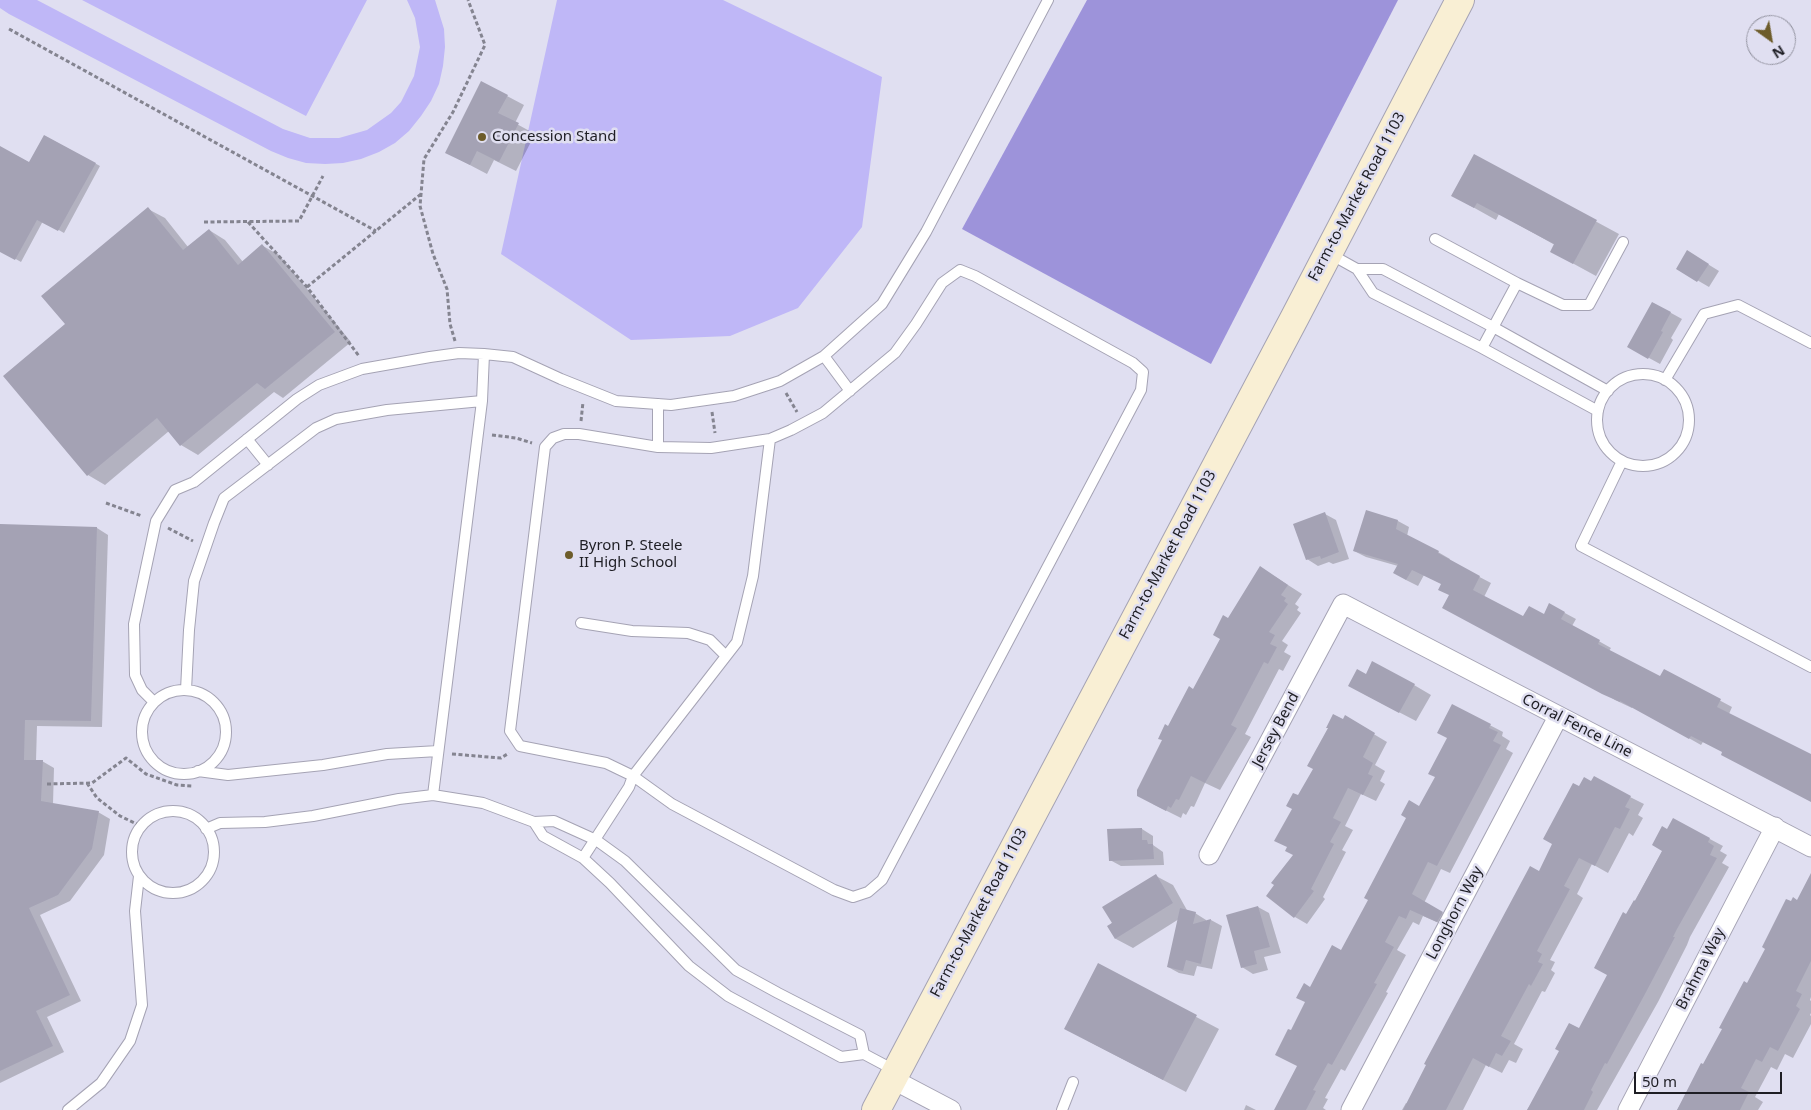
<!DOCTYPE html>
<style>
body{margin:0}
#map{position:relative;width:1811px;height:1110px;overflow:hidden;background:#e0dff1;font-family:"Noto Sans",sans-serif}
canvas{display:block}
.north{position:absolute;left:1746px;top:15px;width:50px;height:50px;box-sizing:border-box;background:#e0dff1;border:1px solid #92929f;border-radius:50%;rotate:148deg;font-size:14px;font-weight:700;line-height:20px;text-align:center;color:#1e1e24}
.north::after{content:'';display:block;margin:auto;width:18px;height:22px;background:#6d5c2a;clip-path:polygon(50% 0,100% 100%,50% 72%,0 100%)}
.scale{position:absolute;left:1634px;top:1072px;width:148px;height:22px;box-sizing:border-box;border:2px solid #1e1e24;border-top:0;padding-left:6px;font-size:15px;line-height:18px;white-space:nowrap;color:#1e1e24;-webkit-text-stroke:4px #e0dff1;paint-order:stroke}
</style>
<div id="map">
<canvas width="1811" height="1110"></canvas>
<div class="north">N</div>
<div class="scale">50 m</div>
</div>
<script>
const context = document.querySelector('canvas').getContext('2d');
context.lineJoin = 'round';
function fill(path, color) {
  context.fillStyle = color;
  context.fill(path, 'evenodd');
}
function poly(rows) {
  const path = new Path2D();
  for (const r of rows) {
    if (r.length === 3) {
      path.moveTo(r[0] + r[2], r[1]);
      path.arc(r[0], r[1], r[2], 0, 2 * Math.PI);
      continue;
    }
    path.moveTo(r[0], r[1]);
    for (let i = 2; i < r.length; i += 2) path.lineTo(r[i], r[i + 1]);
  }
  return path;
}
function strokePath(path, color, width, dash) {
  context.strokeStyle = color;
  context.lineWidth = width;
  context.lineCap = dash ? 'butt' : 'round';
  context.setLineDash(dash || []);
  context.stroke(path);
}
function write(font, color, halo, rows, align = 'center') {
  context.font = font + ' "Noto Sans",sans-serif';
  context.lineWidth = 5;
  context.setLineDash([]);
  context.textBaseline = 'middle';
  context.strokeStyle = halo;
  context.fillStyle = color;
  for (const [text, x, y, turn = 0] of rows) {
    context.save();
    context.translate(x, y);
    context.rotate((+turn || 0) * Math.PI / 180);
    context.textAlign = isNaN(turn) ? turn : align;
    if (halo) context.strokeText(text, 0, 0);
    context.fillText(text, 0, 0);
    context.restore();
  }
}
const green = poly([
 [0,0,37,0,283,129,310,138,339,138,367,130,391,113,401,102,414,76,420,47,415,18,407,0,435,0,444,29,445,47,443,66,439,84,431,101,421,116,409,131,395,143,379,152,361,159,343,163,325,164,306,163,288,158,271,151,9,14,0,8],
 [82,0,367,0,306,116],
 [557,0,723,0,882,77,862,227,798,308,730,336,631,340,501,254]
]);
const water = poly([
 [1087,0,1398,0,1211,364,962,229]
]);
const shadow = poly([
 [507,96,524,105,515,123,535,134,516,171,494,160,487,174,447,153],
 [45,136,100,166,64,233,43,221,21,262,0,250,0,147,30,163],
 [1475,156,1619,234,1596,276,1552,252,1555,245,1499,214,1496,220,1453,196],
 [148,209,165,218,188,247,209,230,225,240,243,262,263,246,279,255,351,342,283,398,274,392,198,455,181,445,169,431,105,485,88,475,5,376,67,325],
 [1688,252,1719,271,1709,287,1678,269],
 [1653,303,1682,319,1671,338,1673,340,1660,364,1640,353],
 [1367,511,1398,521,1409,527,1407,536,1438,552,1450,559,1449,561,1491,583,1484,597,1524,618,1544,616,1550,605,1576,619,1572,626,1611,648,1609,651,1661,678,1665,671,1732,707,1729,714,1811,756,1811,801,1724,752,1703,742,1701,745,1632,706,1632,708,1615,700,1442,584,1424,575,1418,586,1406,580,1398,566,1366,557,1354,551],
 [1325,514,1336,520,1349,559,1333,564,1329,562,1318,566,1307,559],
 [0,526,97,528,108,535,102,727,37,726,36,761,42,761,54,768,53,804,98,812,110,819,104,855,70,901,40,915,81,1001,47,1017,64,1052,0,1083],
 [1274,576,1302,594,1295,604,1299,607,1297,610,1301,613,1282,641,1288,645,1284,652,1291,656,1283,671,1279,669,1245,734,1251,737,1220,790,1205,783,1194,807,1191,806,1186,815,1183,813,1181,818,1153,804,1169,727,1194,691,1221,638,1228,620],
 [1366,675,1414,685,1431,695,1416,721,1366,695],
 [1453,706,1503,732,1502,736,1510,741,1506,749,1513,753,1450,873,1441,869,1424,903,1455,920,1450,928,1423,916,1419,925,1413,922,1397,950,1406,955,1386,992,1388,993,1345,1071,1341,1069,1325,1098,1328,1099,1323,1108,1326,1110,1276,1110,1298,1066,1292,1032,1307,1002,1310,988,1341,952,1436,777,1448,738],
 [1345,717,1387,742,1375,765,1385,771,1380,781,1385,784,1376,801,1361,794,1345,826,1353,830,1342,850,1346,852,1323,897,1325,899,1307,924,1295,917,1294,855,1288,847,1293,809,1298,797],
 [1580,788,1630,797,1644,804,1638,815,1643,818,1633,836,1629,833,1608,873,1592,864,1577,894,1583,898,1550,960,1555,962,1551,970,1555,973,1545,992,1542,991,1514,1044,1523,1049,1516,1063,1509,1060,1502,1073,1486,1065,1463,1110,1402,1110,1406,1103,1408,1104,1539,873],
 [1674,820,1723,846,1720,851,1727,855,1722,863,1729,867,1690,937,1687,945,1658,1002,1597,1110,1527,1110,1579,1030,1608,975,1627,915,1663,850,1668,830],
 [1142,829,1153,836,1153,845,1163,852,1164,865,1121,866,1110,860],
 [1156,876,1173,885,1188,912,1195,913,1206,920,1206,921,1211,920,1222,926,1212,969,1197,966,1194,976,1179,973,1168,967,1179,919,1133,948,1116,939,1109,926],
 [1811,895,1811,997,1810,1000,1811,1001,1811,1013,1810,1015,1811,1016,1811,1024,1793,1058,1785,1054,1777,1070,1771,1067,1755,1097,1763,1102,1758,1110,1677,1110,1704,1066,1791,903],
 [1258,907,1269,913,1281,953,1264,957,1268,970,1253,974,1242,967],
 [1098,965,1219,1029,1186,1092,1088,1041],
 [1246,1105,1256,1110,1244,1110]
]);
const building = poly([
 [481,81,508,95,498,113,519,123,499,162,477,151,470,165,445,153],
 [44,135,96,163,58,231,37,220,15,260,0,252,0,146,29,162],
 [1474,154,1597,220,1573,264,1550,252,1554,244,1477,203,1474,208,1451,196],
 [148,207,183,250,209,229,238,265,262,244,335,332,265,389,257,383,180,446,157,418,87,476,3,376,65,324,41,296],
 [1687,250,1709,264,1697,282,1676,269],
 [1652,302,1671,312,1661,331,1663,332,1648,359,1627,347],
 [1366,510,1398,520,1396,529,1439,551,1438,553,1480,576,1473,590,1523,616,1529,606,1544,614,1549,603,1565,612,1561,619,1600,640,1598,644,1660,676,1664,669,1721,699,1717,707,1811,754,1811,802,1721,755,1722,752,1691,736,1689,739,1620,701,1620,702,1602,694,1442,608,1449,595,1438,590,1441,584,1412,570,1406,580,1393,573,1398,564,1353,551],
 [1325,512,1339,552,1321,559,1320,556,1306,560,1293,524],
 [0,524,97,527,91,721,25,720,24,760,43,760,41,801,99,811,92,849,58,895,29,908,70,995,36,1011,53,1046,0,1071],
 [1260,566,1288,585,1281,595,1286,598,1284,601,1288,604,1269,632,1275,635,1270,644,1277,647,1268,664,1264,662,1231,725,1237,728,1205,783,1191,776,1179,800,1176,799,1171,808,1168,806,1166,811,1137,796,1137,790,1162,740,1158,739,1165,724,1168,726,1189,686,1193,689,1220,639,1213,635,1223,615,1228,618],
 [1372,661,1415,684,1399,713,1348,686,1357,669,1366,674],
 [1452,704,1491,724,1489,728,1498,732,1493,741,1501,745,1437,866,1428,862,1412,894,1443,912,1437,922,1410,910,1406,919,1399,916,1385,942,1394,947,1374,983,1377,984,1332,1065,1328,1063,1313,1090,1316,1091,1306,1110,1274,1110,1297,1066,1275,1055,1288,1029,1291,1030,1305,1002,1296,998,1304,983,1310,987,1332,945,1341,950,1368,900,1364,898,1406,818,1401,815,1409,800,1419,806,1435,777,1428,774,1447,738,1437,733],
 [1333,714,1343,719,1345,715,1375,733,1363,757,1373,763,1368,774,1373,776,1363,795,1348,788,1333,818,1341,822,1330,842,1334,844,1311,889,1314,891,1294,918,1266,896,1274,885,1271,883,1293,855,1285,851,1287,847,1274,841,1292,809,1286,806,1293,793,1298,795,1313,769,1307,766,1328,728,1326,728],
 [1594,776,1631,796,1625,807,1630,809,1620,829,1615,827,1595,866,1579,858,1564,886,1570,889,1537,951,1542,954,1538,962,1543,964,1531,986,1529,984,1501,1036,1511,1041,1502,1056,1496,1053,1489,1067,1473,1058,1446,1110,1403,1110,1426,1065,1424,1064,1530,866,1539,871,1552,844,1543,839,1573,783,1579,786,1584,777,1591,781],
 [1673,818,1710,838,1708,842,1714,846,1710,855,1717,858,1677,929,1673,937,1675,937,1645,994,1607,1064,1605,1063,1591,1090,1593,1092,1584,1110,1527,1110,1559,1051,1555,1049,1569,1023,1579,1028,1607,975,1594,968,1623,912,1626,914,1634,900,1635,901,1662,851,1652,845,1662,826,1667,829],
 [1142,828,1142,840,1147,840,1148,844,1153,844,1154,859,1109,861,1107,829],
 [1811,873,1811,961,1796,991,1802,994,1796,1006,1800,1009,1778,1051,1770,1047,1762,1062,1756,1059,1741,1088,1749,1092,1740,1110,1677,1110,1701,1063,1703,1064,1722,1029,1719,1028,1744,981,1747,983,1765,949,1762,947,1786,899,1791,901,1793,897,1797,900],
 [1156,874,1173,903,1115,939,1107,926,1112,923,1102,907],
 [1258,906,1270,947,1254,951,1257,964,1241,968,1226,915],
 [1180,908,1196,912,1193,924,1211,919,1201,964,1186,960,1183,971,1167,967],
 [1098,963,1197,1015,1163,1080,1064,1029]
]);
const path = poly([
 [9,29,376,231],
 [204,222,299,221,323,176],
 [248,222,307,287,359,356],
 [307,287,421,194],
 [455,341,450,324,447,289,433,254,420,206,424,159,453,112,485,45,468,0],
 [786,393,797,412],
 [712,412,715,433],
 [581,421,583,402],
 [492,435,516,438,532,443],
 [106,503,142,516],
 [168,528,193,541],
 [452,754,501,758,509,753],
 [87,783,97,798,120,816,141,826],
 [47,784,92,783,126,758,146,774,177,785,193,786]
]);
const service = poly([
 [1435,239,1517,283,1482,348],
 [1330,254,1357,269,1373,293,1482,348,1598,411],
 [1357,269,1383,269,1493,327,1608,391],
 [960,270,975,276,1133,363,1143,372,1141,390,882,880,868,892,853,897,834,890,672,804,633,776,606,763,520,746,510,731,545,447,553,438,564,434,579,434,658,447,711,448,770,439,791,430,823,413,895,353,916,324,942,283,960,270],
 [1517,283,1563,305,1589,305,1623,242],
 [824,356,850,391],
 [1643,420,46],
 [1665,380,1704,314,1738,305,1811,343],
 [658,404,658,447],
 [247,439,268,465],
 [1622,461,1581,546,1811,667],
 [581,623,632,631,688,633,710,640,726,656],
 [186,690,189,630,194,581,214,523,224,498,316,428,336,419,387,410,482,401],
 [184,732,42],
 [154,702,142,690,135,675,134,624,156,521,175,490,194,482,297,399,319,385,362,369,430,357,459,353,484,354],
 [198,771,228,775,323,765,387,754,438,751],
 [433,795,482,401,484,354,513,357,561,379,616,401,671,405,734,396,780,381,824,356,882,304,926,232,1048,0],
 [173,852,41],
 [534,822,543,836,583,858,610,883,689,966,728,996,841,1057,864,1054,896,1071],
 [206,829,220,823,265,822,313,816,399,799,433,795,483,803,534,822,554,821,596,840,625,861,736,970,778,993,860,1035,864,1054],
 [583,858,629,787,633,776,737,642,753,576,770,439],
 [68,1110,101,1083,130,1041,142,1005,135,911,139,876],
 [1062,1110,1073,1082]
]);
const minor = poly([
 [1209,855,1343,604,1811,847],
 [892,1079,951,1110],
 [1351,1110,1558,717],
 [1628,1110,1775,827]
]);
const secondary = poly([
 [876,1110,1295,317,1460,0]
]);
const markers = [
 [482,137,5,"#6d5c2a"],
 [569,555,5,"#6d5c2a"]
];
const poiNames = [
 ["Concession Stand",492,137],
 ["Byron P. Steele",579,546],
 ["II High School",579,563]
];
const streetNames = [
 ["Farm-to-Market Road 1103",1357,197,-62],
 ["Farm-to-Market Road 1103",1168,555,-62],
 ["Corral Fence Line",1577,726,27],
 ["Jersey Bend",1276,730,-62],
 ["Farm-to-Market Road 1103",979,913,-62],
 ["Longhorn Way",1455,913,-62],
 ["Brahma Way",1701,969,-63]
];
fill(green, '#bfb7f7');
fill(water, '#9d93da');
fill(shadow, '#0003');
fill(building, '#a4a2b4');
strokePath(service, '#a5a3b4', 12);
strokePath(minor, '#a5a3b4', 21);
strokePath(secondary, '#a5a3b4', 30);
strokePath(path, '#848490', 3, [4, 2.5]);
strokePath(service, '#fff', 10);
strokePath(minor, '#fff', 19);
strokePath(secondary, '#f9efd4', 28);
for (const [x, y, r, color] of markers) {
  const dot = new Path2D();
  dot.arc(x, y, r, 0, 2 * Math.PI);
  context.fillStyle = color;
  context.fill(dot);
  strokePath(dot, '#e0dff1', 2);
}
write('15px', '#1e1e24', '#e0dff1', poiNames, 'left');
write('15px', '#1e1e24', '#e0dff1', streetNames);
</script>
